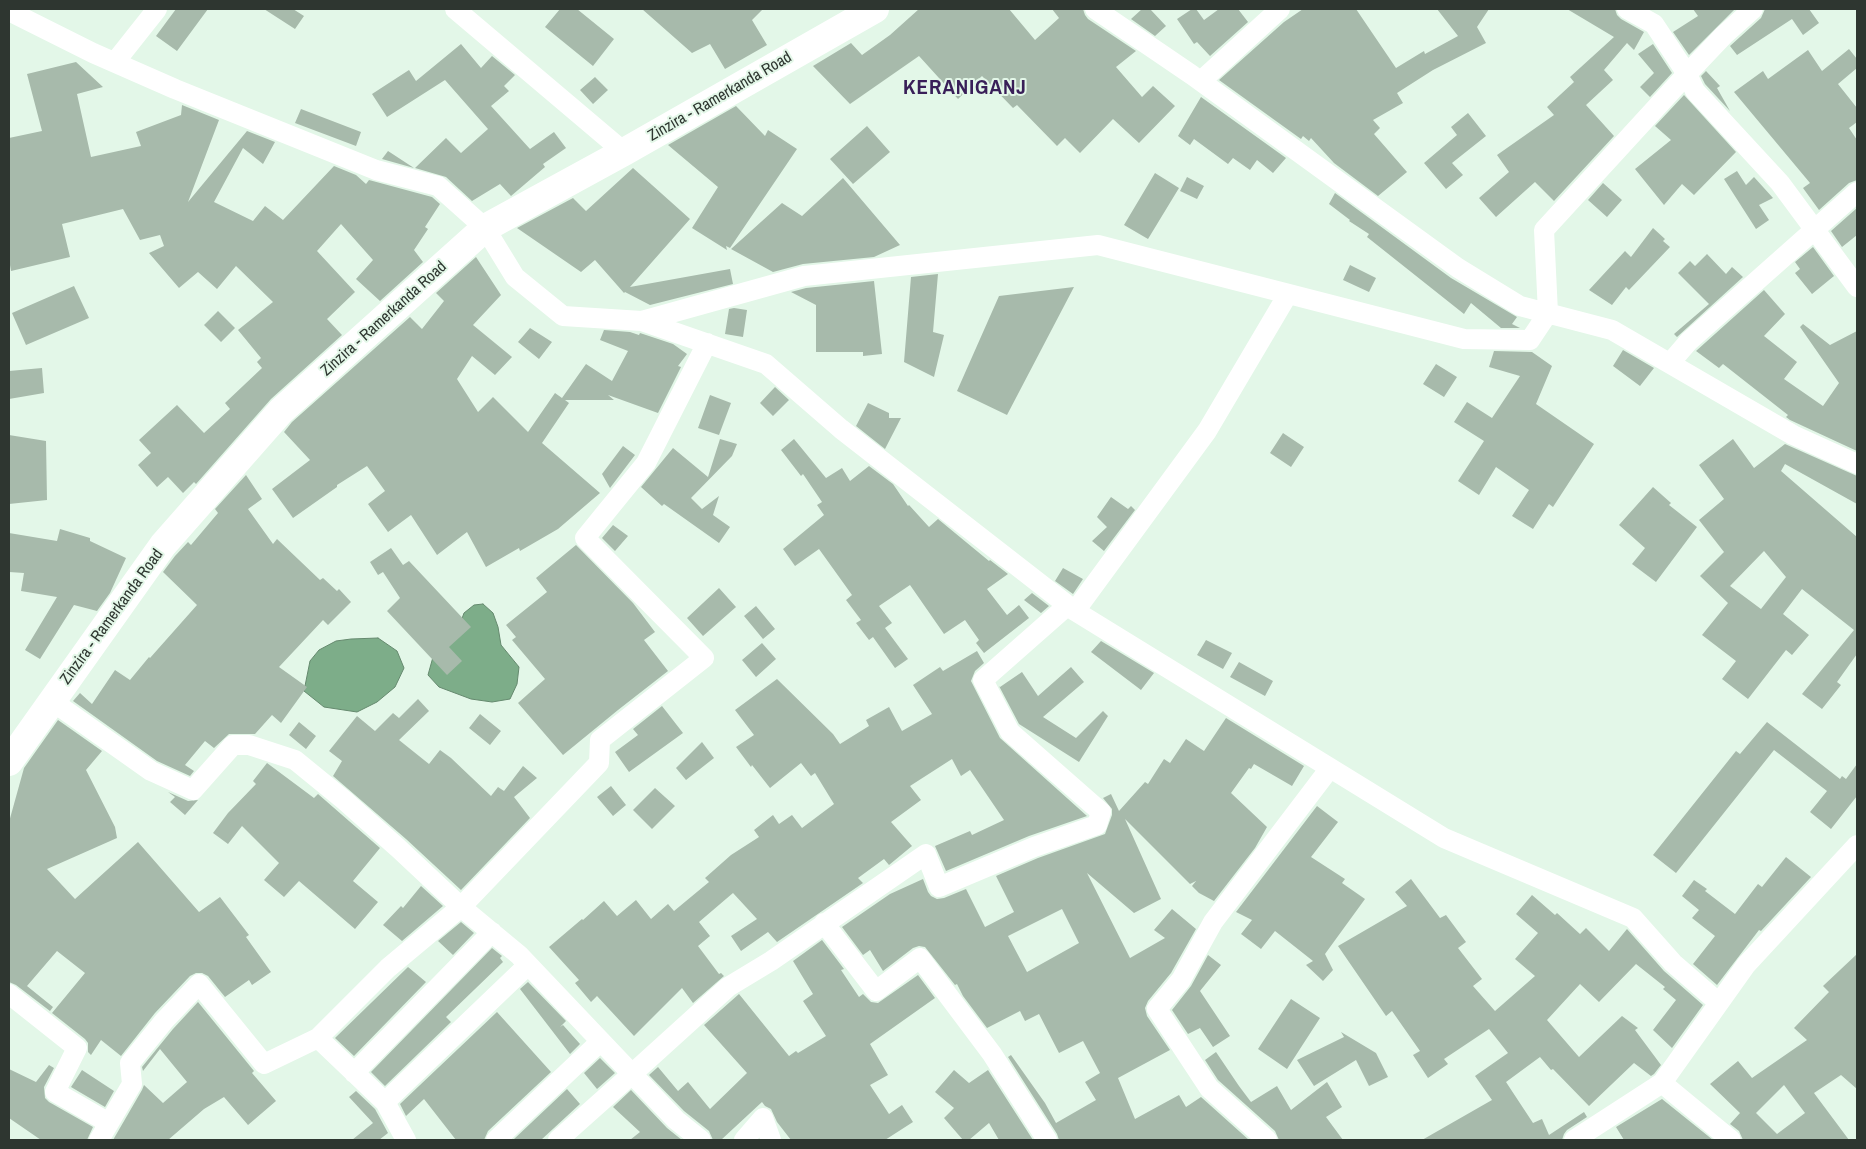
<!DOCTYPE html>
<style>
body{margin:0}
#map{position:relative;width:1866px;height:1149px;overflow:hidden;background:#e3f7e8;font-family:"Archivo Narrow",sans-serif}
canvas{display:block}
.frame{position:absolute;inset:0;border:10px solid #2e3630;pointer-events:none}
</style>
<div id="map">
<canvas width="1866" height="1149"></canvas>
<div class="frame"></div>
</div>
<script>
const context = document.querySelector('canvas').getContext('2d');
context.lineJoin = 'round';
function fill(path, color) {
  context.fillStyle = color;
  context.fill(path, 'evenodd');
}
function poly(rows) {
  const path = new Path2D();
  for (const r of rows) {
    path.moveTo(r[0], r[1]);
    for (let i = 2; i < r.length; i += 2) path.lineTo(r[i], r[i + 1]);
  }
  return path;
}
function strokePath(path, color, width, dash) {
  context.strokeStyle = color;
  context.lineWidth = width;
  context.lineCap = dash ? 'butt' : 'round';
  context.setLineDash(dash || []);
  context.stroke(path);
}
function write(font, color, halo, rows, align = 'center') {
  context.font = font + ' "Archivo Narrow",sans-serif';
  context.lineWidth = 4;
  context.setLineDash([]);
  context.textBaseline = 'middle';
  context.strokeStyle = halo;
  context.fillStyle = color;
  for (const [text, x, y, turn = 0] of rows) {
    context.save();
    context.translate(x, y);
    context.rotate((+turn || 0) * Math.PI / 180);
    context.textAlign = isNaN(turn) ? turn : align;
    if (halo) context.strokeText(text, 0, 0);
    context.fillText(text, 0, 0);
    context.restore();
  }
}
const water = poly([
 [483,604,493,613,498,627,501,645,519,667,517,684,510,699,492,702,471,699,439,687,428,675,433,657,460,624,464,613,474,605,483,604],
 [378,638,397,651,404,668,395,687,377,702,357,712,324,707,304,691,310,661,319,650,336,641,351,639,378,638]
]);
const building = poly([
 [176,9,208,9,177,51,156,36],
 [264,9,293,9,304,16,295,29],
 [560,9,577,9,614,39,593,66,545,27],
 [642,9,763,9,752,20,767,45,725,69,710,44,692,53],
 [919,9,1009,9,1035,40,1059,18,1052,9,1083,9,1085,15,1088,19,1136,51,1116,67,1142,97,1153,86,1175,106,1139,143,1113,119,1080,153,1065,138,1057,146,1017,105,1013,108,982,76,958,99,919,56,850,104,813,66,851,43,862,55,890,35],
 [1142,9,1150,9,1166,26,1155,36,1131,19],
 [1192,9,1196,9,1204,20,1219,9,1238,9,1248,22,1210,56,1197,42,1194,44,1177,19],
 [1303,9,1356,9,1396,68,1424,51,1425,54,1458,36,1437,9,1489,9,1477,27,1486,43,1433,70,1397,93,1403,103,1373,120,1380,128,1374,134,1407,172,1378,196,1334,163,1311,138,1309,141,1303,136,1301,139,1219,80,1284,22],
 [1567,9,1615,9,1617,15,1621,19,1644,32,1634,50,1627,43,1604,70,1613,80,1586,105,1614,136,1554,201,1535,182,1496,217,1479,198,1509,172,1497,155,1554,115,1547,107,1574,82,1570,77,1614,37],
 [1693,9,1735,9,1689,55,1673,32,1698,16],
 [1765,9,1809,9,1819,23,1803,35,1792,19,1737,55,1730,46,1761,18],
 [461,44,481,68,492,56,515,75,504,86,509,91,491,106,530,149,554,132,566,148,543,164,545,167,511,196,500,184,472,201,446,177,415,168,446,138,461,153,488,129,445,80,387,117,372,94,409,70,416,81],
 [1653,44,1672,73,1650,97,1640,87,1654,73,1638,54],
 [1849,49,1857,59,1857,68,1838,84,1857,108,1857,122,1849,128,1857,140,1857,180,1849,183,1819,210,1803,188,1810,183,1734,92,1763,71,1768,79,1808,50,1822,71],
 [76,62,103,87,77,94,91,157,141,146,136,132,181,115,182,105,219,120,188,202,247,131,275,142,263,164,243,148,214,202,253,221,265,206,283,220,334,166,356,175,366,184,369,180,432,197,440,204,425,227,428,229,414,250,423,262,380,301,356,279,373,260,341,224,317,251,355,292,327,319,342,335,271,399,196,484,194,482,183,493,168,477,157,487,138,465,151,453,139,440,177,405,204,433,230,409,225,403,262,368,257,362,261,358,238,330,273,302,236,266,217,289,198,272,179,288,149,253,164,246,160,235,140,240,123,209,62,224,70,257,11,271,9,259,9,138,42,131,27,74],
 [1706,71,1720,86,1717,88,1730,111,1705,84,1701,76],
 [595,77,608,90,593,104,580,90],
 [1684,95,1736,152,1694,195,1682,184,1664,205,1635,169,1671,140,1655,126],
 [1201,97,1286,158,1273,173,1257,160,1250,170,1233,158,1228,164,1194,139,1190,145,1178,136],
 [736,106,765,136,768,130,797,149,730,248,726,246,727,250,692,228,718,187,668,145],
 [301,109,361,132,356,146,295,123],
 [1468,113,1486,136,1452,163,1463,175,1446,189,1424,163,1457,135,1451,127],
 [867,126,890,152,853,184,830,159],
 [388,151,414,168,382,159],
 [633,168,690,219,630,287,730,269,733,284,650,305,625,292,624,293,595,260,581,272,517,228,573,198,586,211],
 [1737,171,1746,185,1754,177,1773,198,1759,205,1769,220,1756,229,1724,179],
 [1155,173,1179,188,1148,239,1124,225],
 [1187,177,1204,186,1197,199,1180,191],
 [843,178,900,245,874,257,803,264,773,272,731,249,782,203,802,216],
 [1603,183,1622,200,1607,217,1588,200],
 [1335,193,1451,278,1517,317,1512,324,1520,328,1501,328,1471,303,1464,314,1367,237,1369,234,1349,221,1350,220,1329,204],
 [1857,208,1857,235,1842,247,1831,231],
 [1653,228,1665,239,1663,241,1670,247,1629,290,1626,287,1612,305,1589,290,1625,251,1631,257],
 [1813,247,1834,276,1812,294,1795,273,1800,269,1795,262],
 [1707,254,1726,274,1732,267,1743,277,1677,337,1674,334,1709,304,1678,273,1690,261,1695,266],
 [476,257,501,295,473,325,512,357,495,375,472,356,457,379,478,412,493,397,528,432,555,393,562,398,586,364,612,381,628,351,600,340,604,330,630,332,639,335,640,333,673,344,687,354,678,366,681,367,658,413,608,395,614,400,565,400,569,403,542,443,600,493,558,529,520,551,519,548,486,567,467,532,437,555,411,515,388,532,368,504,385,491,367,466,337,485,337,487,293,518,272,489,310,460,284,432,292,422,410,317,422,329,444,301,436,293],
 [1350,265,1376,278,1369,292,1343,280],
 [938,274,933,332,944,335,934,377,904,362,911,277],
 [874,281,882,354,863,356,863,352,816,352,816,305,791,292,806,288],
 [74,286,89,318,26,345,12,313],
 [1074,287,1007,415,957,391,999,296],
 [1764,290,1785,314,1764,336,1797,362,1784,379,1823,406,1839,383,1800,327,1803,324,1830,345,1857,331,1857,451,1790,420,1786,417,1788,415,1723,364,1719,368,1696,351],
 [734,308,747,310,743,337,725,334,729,309],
 [218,311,235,328,221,342,204,325],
 [530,328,552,342,539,359,518,342],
 [1623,350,1654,368,1640,386,1613,366],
 [1494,351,1532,352,1552,366,1536,404,1594,444,1553,507,1549,504,1533,529,1512,516,1529,490,1496,467,1479,495,1458,481,1484,441,1454,422,1467,402,1492,418,1520,376,1489,367],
 [1436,364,1457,377,1444,397,1423,384],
 [42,368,44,393,9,399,9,371],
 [775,387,789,400,773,416,760,403],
 [710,395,731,403,719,435,698,428],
 [868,403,889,413,889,418,901,418,885,449,856,426],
 [1283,433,1304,447,1291,467,1270,453],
 [9,435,46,441,47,500,9,504],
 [720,439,737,444,732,456,691,498,702,509,719,496,713,515,730,527,719,543,664,504,662,506,641,487,673,448,708,477],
 [794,439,826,478,842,468,850,481,869,466,893,484,908,506,909,505,929,527,938,519,989,561,990,560,1008,574,987,589,1007,615,1019,605,1029,618,984,653,976,643,979,640,965,620,944,634,910,585,879,606,892,623,885,628,908,659,895,668,873,637,869,640,856,623,861,620,846,600,852,595,819,549,795,566,783,549,824,515,817,505,822,502,803,474,801,476,781,450],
 [1733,439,1754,468,1785,444,1857,476,1857,504,1785,464,1781,471,1857,537,1857,654,1837,682,1841,685,1822,709,1802,694,1854,630,1802,589,1783,614,1809,635,1792,655,1786,650,1748,699,1722,679,1736,661,1702,635,1728,603,1700,576,1724,552,1699,520,1724,499,1699,465],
 [1764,551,1786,577,1761,609,1730,586],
 [623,446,635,455,610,488,602,474],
 [246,475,262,499,248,509,273,544,277,539,320,580,323,578,337,591,339,589,351,602,328,625,323,620,279,667,307,687,281,723,272,715,255,734,229,734,214,748,205,741,185,765,194,771,190,776,157,761,73,701,80,693,92,704,115,670,130,680,149,657,150,658,197,605,163,572,175,556,188,542,191,545,218,513,215,509],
 [1653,487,1671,503,1669,505,1697,527,1656,582,1632,564,1645,548,1619,525],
 [1111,497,1128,509,1131,506,1135,510,1104,551,1092,541,1107,527,1097,517],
 [613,525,628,536,615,551,602,538],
 [60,529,90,538,90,541,126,558,110,593,97,611,74,605,40,659,25,650,57,597,21,591,24,573,9,572,9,533,57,541],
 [576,545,633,603,655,632,644,640,668,671,618,710,563,755,518,703,545,679,512,640,516,637,506,625,547,592,536,578],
 [391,548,403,565,409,561,471,627,449,647,462,661,447,675,387,611,400,598,383,572,378,575,370,562],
 [1063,568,1083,579,1073,594,1055,581],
 [719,588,736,607,703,636,687,618],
 [1032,593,1049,606,1041,613,1024,600],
 [756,606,775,629,763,639,744,616],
 [1206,640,1232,653,1223,669,1197,655],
 [1101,641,1154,673,1141,690,1091,652],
 [762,643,776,659,756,677,742,660],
 [977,651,984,663,975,671,971,681,1000,738,1087,816,1029,836,946,871,935,846,970,831,972,835,1004,820,970,770,961,776,952,759,910,786,921,800,891,822,912,846,889,865,884,859,858,878,863,883,777,942,768,932,741,951,731,936,757,919,733,893,699,922,710,936,698,946,719,974,721,973,724,976,693,1003,682,988,634,1036,597,996,591,1002,575,983,579,980,549,947,582,919,583,920,604,901,617,916,636,900,651,919,668,904,674,911,709,882,705,878,731,855,759,837,754,830,773,815,779,824,792,815,802,828,834,804,815,773,811,776,801,763,770,788,752,765,751,767,736,747,754,735,735,710,777,679,833,734,840,744,869,726,866,720,889,707,902,731,932,714,913,685,940,667,943,671],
 [1239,662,1273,681,1265,696,1230,677],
 [1071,667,1084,682,1043,717,1076,738,1103,711,1108,716,1079,762,1019,724,999,686,1000,687,1022,672,1038,696],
 [418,699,429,711,399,740,429,764,440,750,451,758,491,796,498,787,504,791,523,766,537,778,514,797,530,818,461,890,406,839,333,776,342,761,329,751,357,716,375,731,393,713,399,718],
 [662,706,683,733,629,772,615,752,638,735,633,729],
 [480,714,501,731,490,745,469,728],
 [1226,718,1304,766,1292,786,1254,764,1251,769,1249,768,1231,793,1267,827,1255,848,1214,901,1199,893,1192,886,1196,881,1190,884,1125,819,1161,899,1134,913,1087,873,1130,958,1165,938,1154,930,1172,909,1196,929,1171,973,1148,1001,1145,1008,1147,1016,1170,1050,1118,1078,1135,1119,1179,1095,1186,1107,1201,1097,1249,1140,1059,1140,1057,1134,1008,1057,1011,1055,1045,1103,1056,1123,1096,1100,1085,1082,1100,1073,1083,1041,1059,1053,1039,1014,1025,1021,1020,1011,987,1028,963,996,957,984,955,985,925,947,919,946,913,948,883,971,870,950,863,955,842,927,890,894,923,879,928,892,931,896,937,899,944,898,966,889,985,927,1014,912,996,876,1038,858,1105,834,1112,815,1112,809,1103,798,1111,794,1119,811,1145,782,1148,784,1164,759,1170,763,1186,739,1204,751],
 [1062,909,1079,943,1027,972,1008,936],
 [58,720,102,751,86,770,115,827,117,838,47,869,75,899,138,842,199,912,220,897,249,935,246,937,271,972,252,985,249,980,225,997,208,976,202,973,196,973,190,976,155,1013,121,1056,101,1040,91,1055,88,1052,88,1043,85,1039,52,1013,85,973,57,951,27,986,53,1007,50,1011,16,985,9,982,9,822,24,768],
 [299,722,316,736,306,749,289,735],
 [1767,722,1840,779,1842,776,1846,779,1857,764,1857,796,1831,829,1810,812,1827,791,1774,750,1676,873,1653,855,1736,751,1740,754],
 [702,742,714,758,686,780,676,768],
 [267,763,314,798,318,794,380,848,353,881,378,902,355,929,299,881,284,897,264,880,279,863,242,826,228,844,213,833,228,813,256,784,253,781],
 [611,786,626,805,613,816,597,797],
 [655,788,675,806,652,829,633,810],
 [168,792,188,801,198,800,185,815,170,802,175,797],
 [1317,806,1338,822,1311,857,1345,879,1342,883,1365,899,1325,954,1333,970,1323,981,1306,965,1313,961,1275,931,1261,949,1241,934,1252,920,1236,912],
 [1786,857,1811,877,1761,931,1759,930,1717,985,1693,964,1715,936,1692,918,1699,910,1682,896,1694,880,1707,889,1705,891,1735,914,1758,884,1762,887],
 [1411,879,1440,918,1446,915,1466,942,1458,948,1482,979,1473,986,1495,1011,1535,976,1515,959,1538,933,1516,914,1532,895,1555,915,1557,913,1580,934,1586,928,1609,951,1627,929,1664,971,1703,1005,1672,1048,1653,1030,1676,1000,1663,989,1665,987,1636,964,1599,1002,1580,984,1547,1020,1579,1057,1622,1016,1638,1028,1635,1030,1661,1065,1654,1074,1651,1076,1634,1063,1589,1106,1553,1069,1551,1070,1540,1057,1506,1082,1533,1123,1542,1119,1549,1135,1584,1112,1587,1117,1567,1130,1564,1134,1562,1140,1422,1140,1492,1100,1475,1076,1508,1053,1489,1029,1444,1059,1448,1064,1428,1078,1413,1055,1420,1051,1392,1011,1386,1016,1338,946,1407,906,1395,892],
 [421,886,443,906,402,941,383,925,401,906,403,908],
 [461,922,474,933,453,955,438,941],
 [822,940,844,969,841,970,859,997,863,994,871,1002,878,1003,918,975,935,998,870,1044,888,1075,870,1085,889,1114,902,1105,913,1122,885,1140,791,1140,777,1122,771,1109,765,1106,762,1102,721,1140,713,1140,709,1131,684,1111,649,1075,658,1067,678,1091,688,1082,710,1109,747,1073,704,1025,739,994,789,1056,796,1051,798,1053,826,1036,803,1001,813,994,793,961],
 [492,948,502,956,500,958,503,962,446,1017,451,1022,385,1086,371,1072],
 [1857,954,1857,1089,1841,1075,1814,1093,1849,1140,1743,1140,1739,1131,1730,1124,1740,1113,1710,1084,1738,1061,1752,1078,1807,1040,1794,1028,1829,992,1823,986],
 [1784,1085,1805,1113,1777,1134,1756,1113],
 [1208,955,1221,965,1200,991,1230,1036,1213,1047,1200,1028,1188,1034,1172,1010,1191,986],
 [408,967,426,982,354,1056,335,1038],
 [528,982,566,1021,560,1027,563,1025,580,1044,570,1054,520,989],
 [1291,999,1320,1018,1287,1069,1258,1049],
 [198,1002,254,1071,252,1073,276,1101,248,1125,224,1097,204,1109,168,1140,113,1140,142,1090,144,1085,163,1103,187,1082,160,1049,143,1071,142,1067,173,1029],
 [497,1012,551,1072,488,1131,484,1140,456,1140,424,1099,406,1116,400,1104],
 [1341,1032,1376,1053,1388,1077,1369,1086,1356,1060,1314,1086,1297,1060,1344,1037],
 [1216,1052,1239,1086,1251,1102,1277,1086,1291,1110,1327,1082,1342,1107,1326,1117,1343,1140,1279,1140,1275,1131,1218,1080,1205,1060],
 [600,1058,615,1073,597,1089,584,1073],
 [49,1065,54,1068,44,1087,45,1098,49,1102,93,1127,87,1140,41,1140,9,1118,9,1069,36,1082],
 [82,1070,114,1091,105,1107,71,1087],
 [954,1070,969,1083,988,1070,1033,1140,999,1140,989,1123,969,1140,963,1140,944,1118,954,1108,935,1092],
 [567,1089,580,1104,541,1140,513,1140],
 [631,1090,667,1128,682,1140,630,1140,640,1132,613,1107],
 [356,1091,375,1109,388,1133,379,1140,352,1140,373,1123,349,1097],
 [1662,1099,1713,1140,1624,1140,1616,1127]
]);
const street = poly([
 [455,9,624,152],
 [1095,9,1192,75,1458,268,1520,306,1612,330,1793,435,1857,464],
 [1753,9,1724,35,1687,74,1695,91,1780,183,1857,287],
 [9,11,93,53,175,89,376,170,438,186,485,228,515,277,563,316,642,321,766,364,841,429,1075,611,1444,838,1633,918,1673,963,1719,1003],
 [115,62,157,9],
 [1201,81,1280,9],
 [642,321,804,276,1098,245,1464,339,1530,340,1548,313,1544,230,1687,74,1654,24,1627,9],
 [1670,363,1689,341,1857,192],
 [1075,611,1207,431,1288,294],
 [52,701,151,771,193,790,233,745,249,745,295,760,344,800,398,848,461,907,519,955,632,1074,728,987,771,961,926,854,939,887,1034,847,1097,825,1101,812,1010,732,983,680,1067,606],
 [824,923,876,991,920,958,992,1054,1047,1140],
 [9,994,77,1048,55,1092,109,1123],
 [354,1073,492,932],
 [1662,1083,1731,1140],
 [385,1102,528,965],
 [99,1140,132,1084,130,1063,164,1021,199,984,264,1064,318,1038],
 [406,1140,385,1102,318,1038,388,968,461,907,599,763,600,740,704,658,585,538,646,463,707,343],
 [496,1140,601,1041],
 [558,1140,632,1074,676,1120,701,1140],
 [744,1140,763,1118,771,1140],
 [1267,1140,1209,1088,1157,1009,1181,980,1213,922,1330,768],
 [1574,1140,1662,1083,1746,965,1857,845]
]);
const primary = poly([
 [9,762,163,545,281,411,485,228,624,152,875,9]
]);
const streetNames = [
 ["Zinzira - Ramerkanda Road",720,97,-30],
 ["Zinzira - Ramerkanda Road",384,319,-42],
 ["Zinzira - Ramerkanda Road",112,617,-54]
];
const districtNames = [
 ["KERANIGANJ",965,88]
];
fill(water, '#7dad89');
strokePath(water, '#65896e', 1);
fill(building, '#a7baab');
strokePath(street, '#fff', 20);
strokePath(primary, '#fff', 28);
write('16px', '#2e3630', '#e3f7e8', streetNames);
context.letterSpacing = '1px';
write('bold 21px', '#391f58', '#e3f7e8', districtNames);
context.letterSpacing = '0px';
</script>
